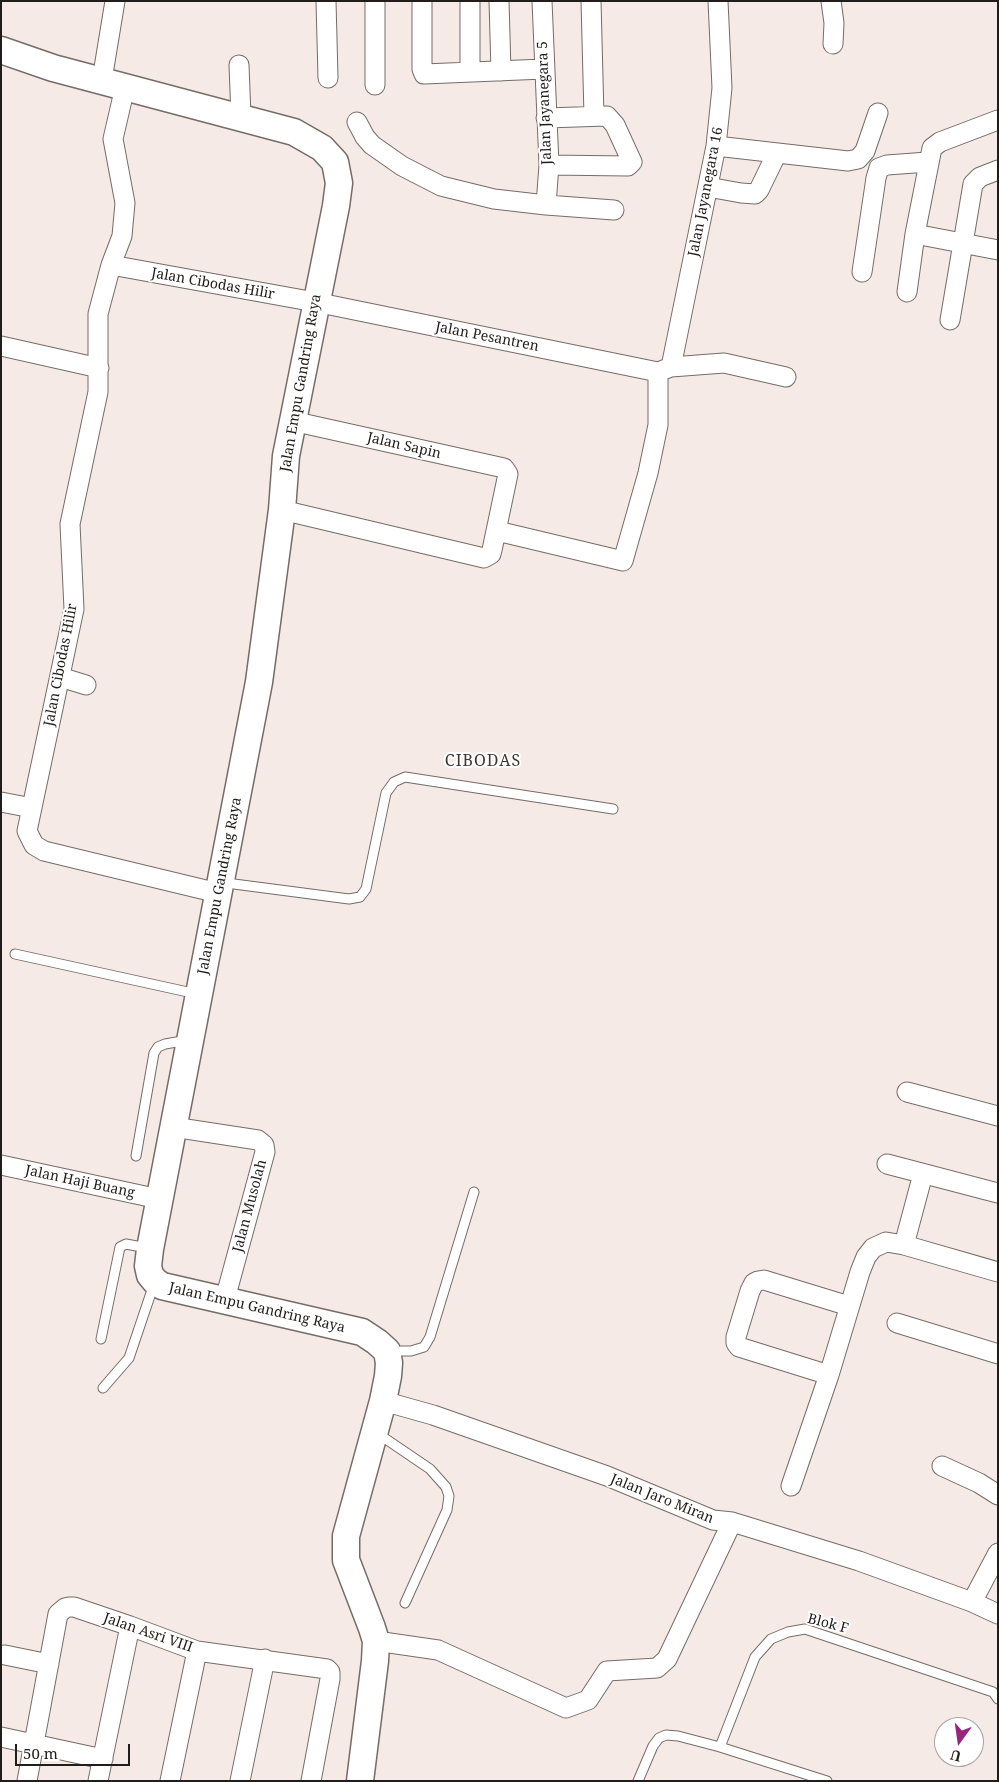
<!DOCTYPE html>
<style>
body{margin:0}
#map{position:relative;width:999px;height:1782px;overflow:hidden;background:#f5eae5;font-family:"Noto Serif",serif}
canvas{display:block}
.frame{position:absolute;inset:0;border:2px solid #211d1b;pointer-events:none}
.north{position:absolute;left:934px;top:1717px;width:50px;height:50px;box-sizing:border-box;background:#fff;border:1px solid #a6a5a4;border-radius:50%;rotate:194deg;font-size:14px;font-weight:700;line-height:20px;text-align:center;color:#211d1b}
.north::after{content:'';display:block;margin:auto;width:18px;height:22px;background:#992581;clip-path:polygon(50% 0,100% 100%,50% 72%,0 100%)}
.scale{position:absolute;left:15px;top:1744px;width:115px;height:22px;box-sizing:border-box;border:2px solid #211d1b;border-top:0;padding-left:6px;font-size:15px;line-height:18px;white-space:nowrap;color:#211d1b;-webkit-text-stroke:4px #fff;paint-order:stroke}
</style>
<div id="map">
<canvas width="999" height="1782"></canvas>
<div class="frame"></div>
<div class="north">U</div>
<div class="scale">50 m</div>
</div>
<script>
const context = document.querySelector('canvas').getContext('2d');
context.lineJoin = 'round';
function poly(rows) {
  const path = new Path2D();
  for (const r of rows) {
    path.moveTo(r[0], r[1]);
    for (let i = 2; i < r.length; i += 2) path.lineTo(r[i], r[i + 1]);
  }
  return path;
}
function strokePath(path, color, width, dash) {
  context.strokeStyle = color;
  context.lineWidth = width;
  context.lineCap = dash ? 'butt' : 'round';
  context.setLineDash(dash || []);
  context.stroke(path);
}
function write(font, color, halo, rows, align = 'center') {
  context.font = font + ' "Noto Serif",serif';
  context.lineWidth = 4;
  context.setLineDash([]);
  context.textBaseline = 'middle';
  context.strokeStyle = halo;
  context.fillStyle = color;
  for (const [text, x, y, turn = 0] of rows) {
    context.save();
    context.translate(x, y);
    context.rotate((+turn || 0) * Math.PI / 180);
    context.textAlign = isNaN(turn) ? turn : align;
    if (halo) context.strokeText(text, 0, 0);
    context.fillText(text, 0, 0);
    context.restore();
  }
}
const lane = poly([
 [223,881,234,884,349,899,360,897,366,889,386,793,394,782,405,777,613,809],
 [15,954,197,994],
 [136,1156,154,1053,158,1047,165,1044,188,1040],
 [101,1339,120,1247,126,1244,147,1248],
 [390,1351,411,1351,424,1347,430,1337,474,1192],
 [103,1388,129,1358,154,1284],
 [377,1433,430,1469,446,1487,449,1496,447,1510,405,1603],
 [720,1747,755,1657,771,1639,788,1632,805,1629,993,1692,998,1699],
 [638,1781,653,1746,659,1738,666,1735,678,1736,720,1747,827,1781]
]);
const street = poly([
 [326,1,328,78],
 [422,1,422,69,424,74,544,69],
 [470,1,470,72],
 [499,1,501,71],
 [542,1,549,165,546,205],
 [591,1,594,116],
 [831,1,834,23,833,44],
 [239,65,241,117],
 [102,80,115,1],
 [375,85,375,1],
 [125,87,113,139,125,203,122,236,111,265,98,314,98,392,70,524,74,609,27,831,34,845,44,851,218,893],
 [546,118,607,116,615,125,632,162,628,166,549,165],
 [357,122,365,137,372,145,402,166,441,186,494,199,546,205,614,210],
 [716,146,848,161,858,159,865,151,878,113],
 [708,187,741,193,755,194,759,190,777,153],
 [915,234,998,250],
 [111,265,315,302,658,372],
 [862,272,876,178,879,168,887,165,928,162],
 [907,292,915,234,932,148,940,142,998,120],
 [950,320,973,184,980,177,998,170],
 [1,346,99,368],
 [671,367,724,363,786,377],
 [658,372,671,367,716,146,722,88,718,1],
 [282,510,484,558,491,554,492,550,508,474,504,468,292,421],
 [497,531,623,561,648,473,658,425,658,372],
 [60,677,86,685],
 [1,802,32,808],
 [907,1092,998,1116],
 [173,1127,258,1140,264,1145,265,1152,225,1299],
 [887,1164,998,1193],
 [1,1165,159,1199],
 [904,1245,923,1174],
 [897,1323,998,1354],
 [829,1375,739,1347,736,1343,736,1337,750,1291,754,1283,758,1281,764,1280,849,1306],
 [383,1401,433,1415,607,1476,713,1520,732,1522,859,1561,972,1602,998,1614],
 [942,1466,979,1483,998,1495],
 [791,1486,829,1375,860,1272,866,1257,873,1248,886,1242,904,1245,998,1272],
 [972,1602,998,1553],
 [376,1641,438,1650,566,1708,588,1700,607,1671,657,1668,667,1659,732,1522],
 [5,1655,49,1664],
 [1,1737,103,1759],
 [27,1781,58,1614,65,1608,69,1607,74,1607,130,1626,197,1651,327,1669,330,1672,330,1679,311,1781],
 [98,1781,130,1626],
 [170,1781,197,1651],
 [240,1781,265,1659]
]);
const secondary = poly([
 [1,50,53,68,294,132,322,148,335,162,339,183,336,206,286,456,282,510,259,682,150,1249,148,1266,150,1275,155,1281,162,1286,362,1332,377,1342,387,1351,389,1363,388,1376,383,1401,346,1536,346,1560,372,1628,376,1641,375,1661,360,1781]
]);
const streetNames = [
 ["Jalan Jayanegara 5",545,103,-92],
 ["Jalan Jayanegara 16",706,192,-79],
 ["Jalan Cibodas Hilir",213,284,10],
 ["Jalan Pesantren",487,337,11],
 ["Jalan Empu Gandring Raya",301,383,-80],
 ["Jalan Sapin",404,446,13],
 ["Jalan Cibodas Hilir",61,665,-79],
 ["Jalan Empu Gandring Raya",220,886,-79],
 ["Jalan Haji Buang",80,1182,12],
 ["Jalan Musolah",250,1206,-75],
 ["Jalan Empu Gandring Raya",257,1308,13],
 ["Jalan Jaro Miran",662,1499,22],
 ["Blok F",828,1624,15],
 ["Jalan Asri VIII",148,1633,19]
];
const quarterNames = [
 ["CIBODAS",483,761]
];
strokePath(lane, '#766c67', 11);
strokePath(street, '#766c67', 21);
strokePath(secondary, '#766c67', 29);
strokePath(lane, '#fff', 9);
strokePath(street, '#fff', 19);
strokePath(secondary, '#fff', 26);
write('14px', '#211d1b', '#fff', streetNames);
context.letterSpacing = '1px';
write('16px', '#3f3632', '#fff', quarterNames);
context.letterSpacing = '0px';
</script>
